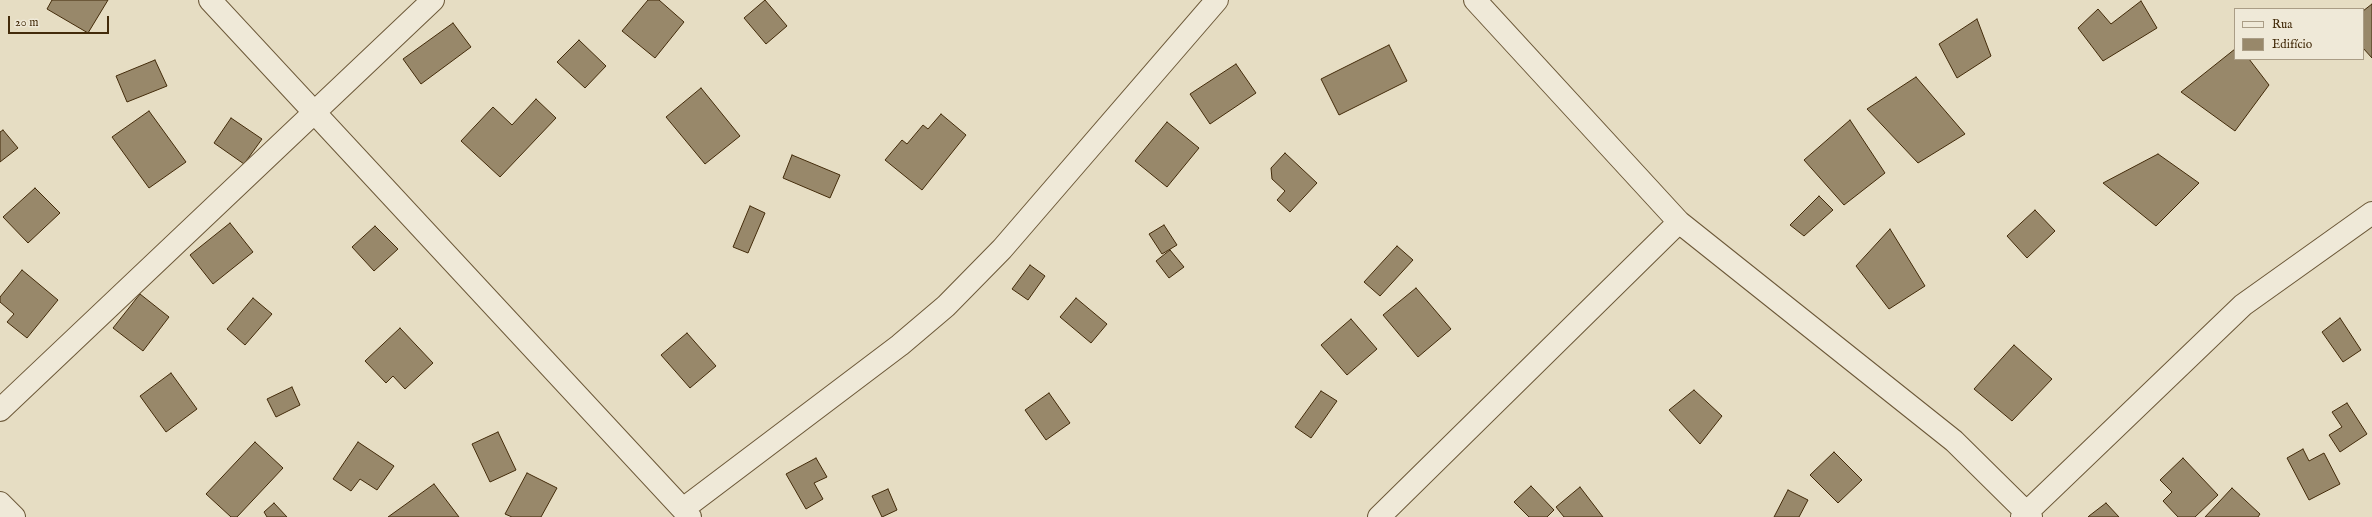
<!DOCTYPE html>
<meta charset="utf-8">
<style>
body{margin:0}
#map{position:relative;width:2372px;height:517px;overflow:hidden;background:#e6ddc3;font-family:"IM FELL English",serif}
canvas{display:block}
.legend{position:absolute;left:2234px;top:8px;width:130px;height:52px;box-sizing:border-box;background:#efe9d8;border:1px solid #aa9d86;margin:0;padding:5px 7px;list-style:none;font-size:12px;color:#432b0a}
.legend li{display:flex;align-items:center;gap:8px;height:20px}
.legend b{width:20px;border:1px solid #aa9d86}
.scale{position:absolute;left:8px;top:16px;width:101px;height:18px;box-sizing:border-box;border:2px solid #432b0a;border-top:0;padding-left:5px;font-size:12px;line-height:14px;white-space:nowrap;color:#432b0a;-webkit-text-stroke:3px #efe9d8;paint-order:stroke}
</style>
<div id="map">
<canvas width="2372" height="517"></canvas>
<ul class="legend">
<li><b style="height:5px;background:#efe9d8"></b>Rua</li>
<li><b style="height:11px;background:#98886a"></b>Edifício</li>
</ul>
<div class="scale">20 m</div>
</div>
<script>
const context = document.querySelector('canvas').getContext('2d');
context.lineJoin = 'round';
function fill(path, color) {
  context.fillStyle = color;
  context.fill(path, 'evenodd');
}
function poly(rows) {
  const path = new Path2D();
  for (const r of rows) {
    path.moveTo(r[0], r[1]);
    for (let i = 2; i < r.length; i += 2) path.lineTo(r[i], r[i + 1]);
  }
  return path;
}
function strokePath(path, color, width, dash) {
  context.strokeStyle = color;
  context.lineWidth = width;
  context.lineCap = dash ? 'butt' : 'round';
  context.setLineDash(dash || []);
  context.stroke(path);
}
const building = poly([
 [52,0,108,0,88,33,47,9,52,0],
 [648,0,659,0,684,22,655,58,622,31,648,0],
 [765,0,787,26,766,44,744,18,765,0],
 [2141,1,2157,28,2103,61,2078,28,2098,9,2111,24,2141,1],
 [2372,4,2372,58,2363,48,2363,11,2372,4],
 [1977,19,1991,56,1957,78,1939,44,1977,19],
 [453,23,471,47,421,84,403,59,453,23],
 [579,40,606,66,585,88,557,62,579,40],
 [1389,45,1407,81,1339,115,1321,79,1389,45],
 [2235,49,2235,59,2249,59,2269,85,2235,131,2181,92,2235,49],
 [155,60,167,86,127,102,116,76,155,60],
 [1236,64,1256,93,1210,124,1190,94,1236,64],
 [1916,77,1965,134,1918,163,1867,109,1916,77],
 [701,88,740,136,705,164,666,117,701,88],
 [536,99,556,118,500,177,461,141,493,107,512,125,536,99],
 [149,111,186,162,149,188,112,137,149,111],
 [941,114,966,135,922,190,885,160,902,140,907,144,923,125,928,129,941,114],
 [231,118,262,139,244,164,214,143,231,118],
 [1850,120,1885,173,1844,205,1804,160,1850,120],
 [1167,122,1199,148,1167,187,1135,161,1167,122],
 [3,130,18,148,0,162,0,132,3,130],
 [1285,153,1317,183,1290,212,1277,200,1285,191,1272,179,1271,168,1285,153],
 [2158,154,2199,183,2156,226,2103,183,2158,154],
 [792,155,840,175,830,198,783,178,792,155],
 [35,188,60,213,28,243,3,217,35,188],
 [1819,196,1833,210,1804,236,1790,225,1819,196],
 [750,206,765,213,748,253,733,247,750,206],
 [2035,210,2055,231,2027,258,2007,236,2035,210],
 [230,223,253,252,213,284,190,255,230,223],
 [1164,225,1177,245,1162,254,1149,234,1164,225],
 [375,226,398,249,374,271,352,247,375,226],
 [1890,229,1925,286,1889,309,1856,266,1890,229],
 [1397,246,1413,260,1380,296,1364,282,1397,246],
 [1170,250,1184,267,1169,278,1156,261,1170,250],
 [1030,265,1045,276,1028,300,1012,289,1030,265],
 [22,270,58,300,27,338,7,322,14,314,0,302,0,297,22,270],
 [1416,288,1451,329,1418,357,1383,315,1416,288],
 [140,294,169,317,143,351,113,328,140,294],
 [253,298,272,314,245,345,227,329,253,298],
 [1076,298,1107,324,1091,343,1060,317,1076,298],
 [2340,318,2361,350,2343,362,2322,332,2340,318],
 [1351,319,1377,349,1347,375,1321,345,1351,319],
 [400,328,433,363,405,389,393,376,386,383,365,361,400,328],
 [687,333,716,366,690,388,661,355,687,333],
 [2014,345,2052,379,2012,421,1974,389,2014,345],
 [171,373,197,409,166,432,140,396,171,373],
 [292,387,300,405,276,417,267,399,292,387],
 [1694,390,1722,416,1700,444,1669,410,1694,390],
 [1321,391,1337,401,1311,438,1295,427,1321,391],
 [1049,393,1070,423,1046,440,1025,410,1049,393],
 [2347,403,2367,434,2340,452,2329,435,2342,427,2332,412,2347,403],
 [498,432,516,470,490,482,472,444,498,432],
 [255,442,283,468,237,517,231,517,206,494,255,442],
 [358,442,394,466,377,490,360,479,351,491,333,479,358,442],
 [2303,449,2309,461,2324,453,2340,484,2309,500,2287,458,2303,449],
 [1834,452,1862,480,1838,503,1810,475,1834,452],
 [816,458,827,477,814,483,823,499,806,509,786,474,816,458],
 [2183,458,2218,495,2195,517,2178,517,2163,501,2172,492,2160,480,2183,458],
 [527,473,557,488,541,517,512,517,505,514,527,473],
 [434,484,459,517,388,517,434,484],
 [1531,486,1554,510,1547,517,1529,517,1514,502,1531,486],
 [1580,487,1603,517,1564,517,1556,507,1580,487],
 [2232,488,2260,514,2258,517,2205,517,2232,488],
 [888,489,897,510,882,517,872,496,888,489],
 [1788,490,1808,500,1799,517,1774,517,1788,490],
 [274,503,287,517,267,517,264,512,274,503],
 [2106,503,2119,517,2088,517,2089,516,2106,503]
]);
const street = poly([
 [210,0,690,517],
 [1475,0,1679,222,1954,441,2031,517],
 [0,410,433,0],
 [0,503,14,517],
 [683,509,900,345,946,306,1002,249,1217,0],
 [1379,517,1679,222],
 [2022,517,2243,305,2372,213]
]);
fill(building, '#98886a');
strokePath(building, '#432b0a', 1);
strokePath(street, '#6c5838', 24);
strokePath(street, '#efe9d8', 22);
</script>
